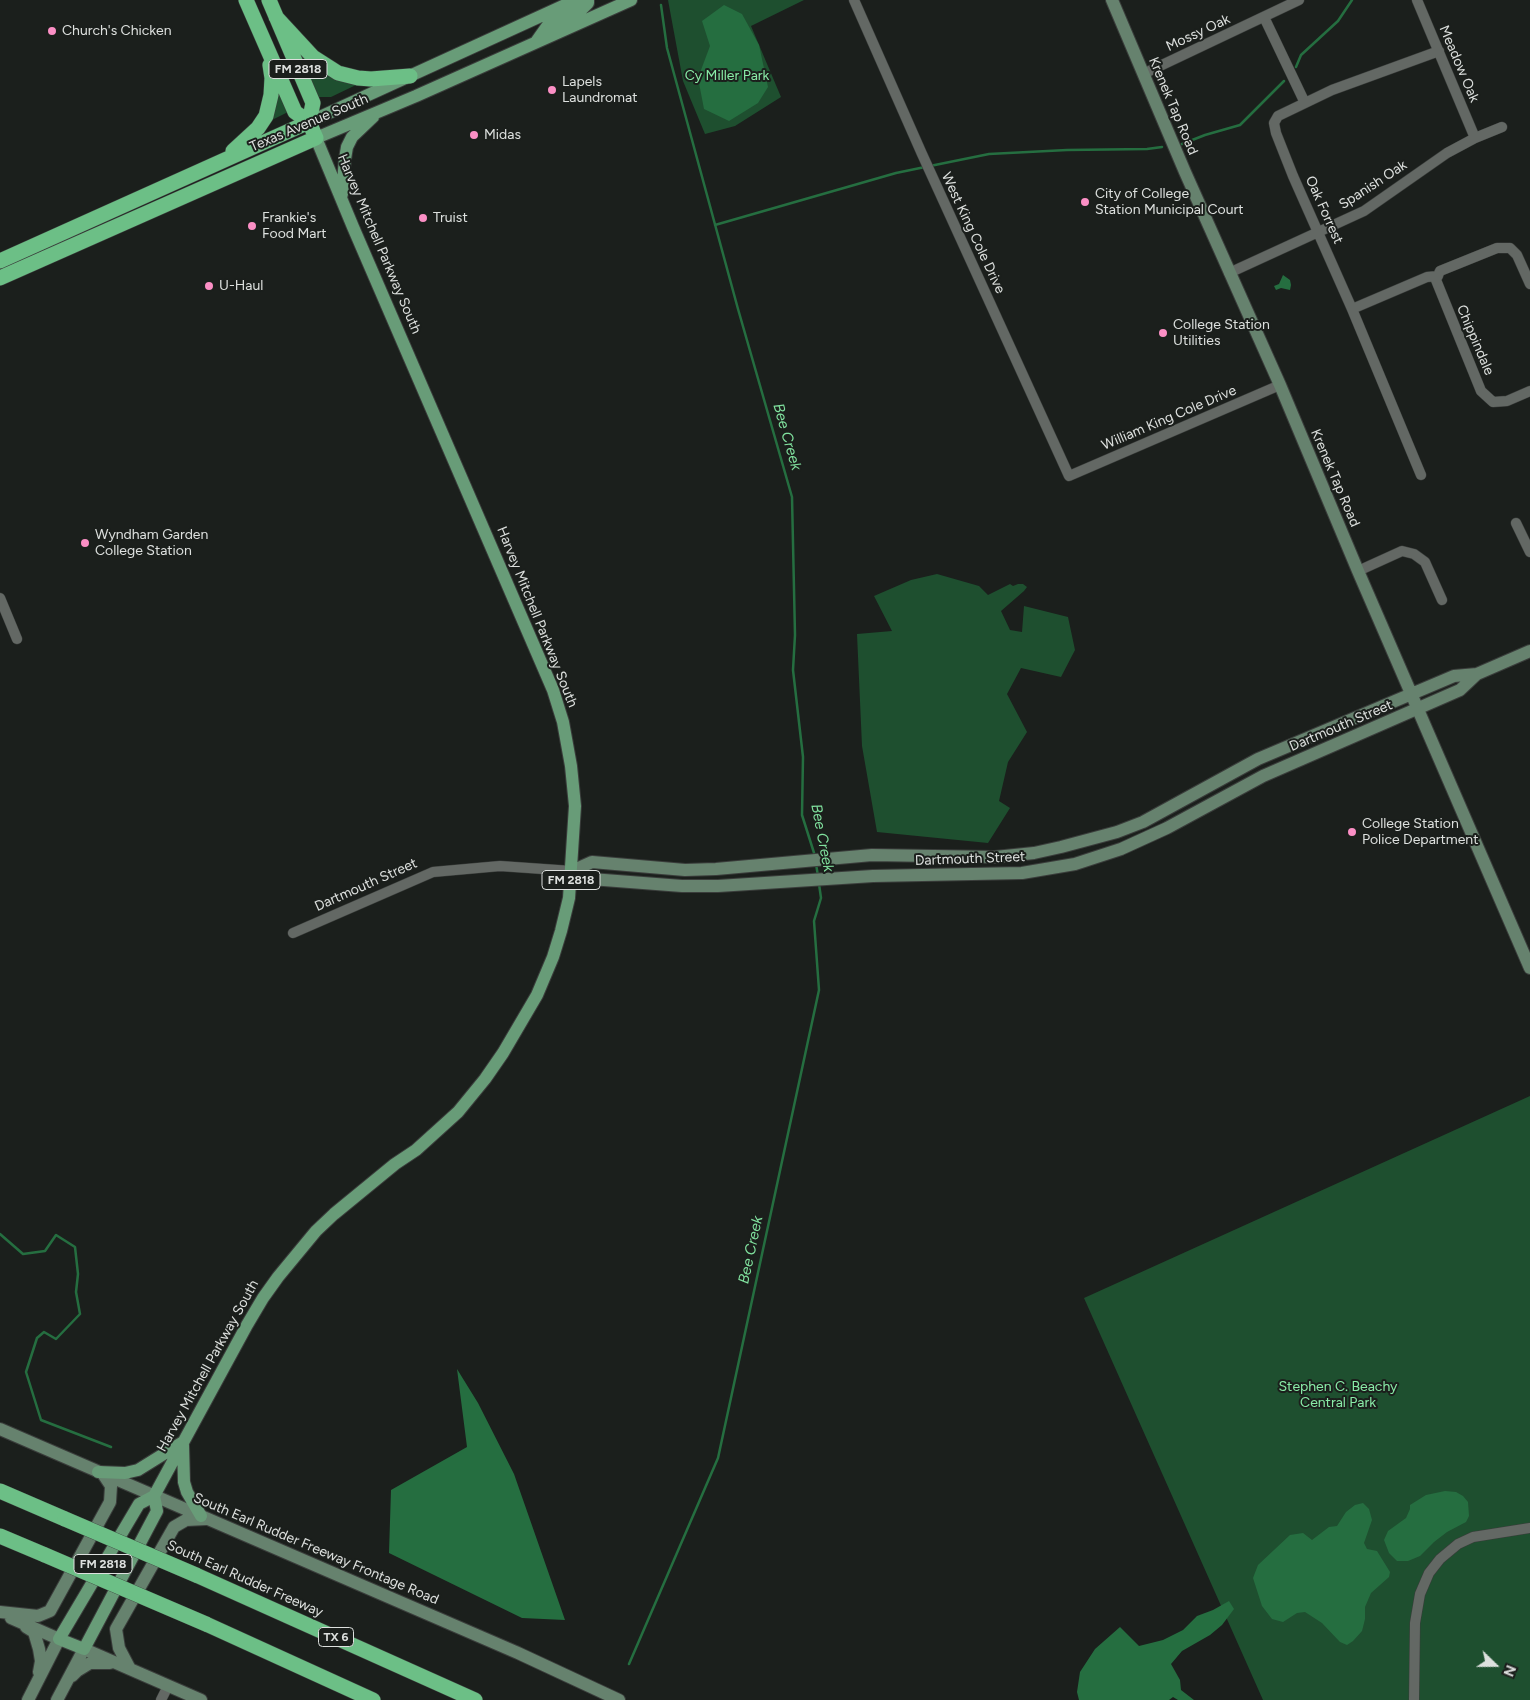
<!DOCTYPE html>
<style>
body{margin:0}
#map{position:relative;width:1530px;height:1700px;overflow:hidden;background:#1b1f1c;font-family:Figtree,sans-serif}
canvas{display:block}
.north{position:absolute;left:1470px;top:1640px;width:50px;height:50px;-webkit-text-stroke:4px #1b1f1c;paint-order:stroke;rotate:112deg;font-size:14px;font-weight:700;line-height:20px;text-align:center;color:#dde0de}
.north::after{content:'';display:block;margin:auto;width:18px;height:22px;background:#dde0de;clip-path:polygon(50% 0,100% 100%,50% 72%,0 100%)}
</style>
<div id="map">
<canvas width="1530" height="1700"></canvas>
<div class="north">N</div>
</div>
<script>
const context = document.querySelector('canvas').getContext('2d');
context.lineJoin = 'round';
function fill(path, color) {
  context.fillStyle = color;
  context.fill(path, 'evenodd');
}
function poly(rows) {
  const path = new Path2D();
  for (const r of rows) {
    path.moveTo(r[0], r[1]);
    for (let i = 2; i < r.length; i += 2) path.lineTo(r[i], r[i + 1]);
  }
  return path;
}
function strokePath(path, color, width, dash) {
  context.strokeStyle = color;
  context.lineWidth = width;
  context.lineCap = dash ? 'butt' : 'round';
  context.setLineDash(dash || []);
  context.stroke(path);
}
function write(font, color, halo, rows, align = 'center') {
  context.font = font + ' Figtree,sans-serif';
  context.lineWidth = 4;
  context.setLineDash([]);
  context.textBaseline = 'middle';
  context.strokeStyle = halo;
  context.fillStyle = color;
  for (const [text, x, y, turn = 0] of rows) {
    context.save();
    context.translate(x, y);
    context.rotate((+turn || 0) * Math.PI / 180);
    context.textAlign = isNaN(turn) ? turn : align;
    if (halo) context.strokeText(text, 0, 0);
    context.fillText(text, 0, 0);
    context.restore();
  }
}
const green = poly([
 [668,0,804,0,751,26,781,97,735,126,705,134,683,81],
 [299,53,356,85,331,97,318,97],
 [276,86,288,112,272,120],
 [937,574,979,586,988,595,1010,584,1013,586,1018,584,1023,584,1027,587,1024,591,1001,611,1010,630,1022,632,1024,606,1068,617,1075,650,1061,677,1021,668,1007,694,1027,732,1008,762,999,801,1010,808,988,843,877,832,862,746,857,634,892,631,874,596,911,580],
 [1530,1096,1530,1700,1263,1700,1084,1298]
]);
const water = poly([
 [724,5,742,14,759,45,768,87,758,103,729,121,704,109,698,78,710,46,702,21],
 [1283,275,1290,280,1291,285,1290,290,1281,288,1276,290,1274,286,1279,284],
 [457,1369,478,1403,514,1474,565,1620,522,1618,389,1553,391,1490,467,1447],
 [1445,1491,1456,1492,1463,1496,1468,1502,1469,1516,1466,1522,1447,1532,1434,1542,1420,1556,1408,1561,1397,1561,1389,1553,1384,1540,1388,1531,1406,1518,1410,1509,1410,1505,1426,1495],
 [1363,1503,1369,1509,1372,1520,1364,1543,1367,1549,1377,1551,1390,1572,1389,1577,1371,1593,1365,1607,1365,1619,1362,1631,1353,1641,1347,1645,1340,1642,1322,1623,1305,1612,1297,1613,1283,1622,1272,1619,1262,1606,1253,1578,1258,1565,1290,1535,1303,1533,1312,1540,1329,1527,1337,1526,1346,1512,1355,1505],
 [1229,1601,1234,1609,1222,1625,1210,1635,1182,1651,1171,1664,1180,1680,1181,1690,1194,1700,1178,1700,1173,1697,1169,1700,1079,1700,1077,1692,1080,1672,1095,1649,1120,1627,1139,1646,1163,1640,1183,1630,1197,1616,1213,1610]
]);
const stream = poly([
 [661,5,667,48,738,309,792,497,795,635,793,670,803,757,802,815,815,856],
 [1296,67,1301,55,1338,21,1352,0],
 [1182,144,1205,135,1240,125,1284,81],
 [930,166,989,154,1067,150,1147,149,1162,147],
 [715,225,896,173,925,167],
 [816,864,818,876],
 [0,1234,23,1254,45,1251,56,1235,75,1247,78,1274,76,1292,80,1314,56,1339,44,1332,37,1338,26,1372,41,1420,111,1447],
 [629,1664,718,1458,819,990,814,921,821,898,819,884]
]);
const street = poly([
 [854,0,922,154,1069,476,1280,385],
 [1417,0,1475,138],
 [1264,17,1305,103],
 [1143,74,1299,0],
 [1229,273,1364,211,1447,153,1475,138,1502,127],
 [1530,284,1517,255,1510,248,1497,248,1440,271,1436,280,1481,391,1493,402,1507,401,1530,391],
 [1352,309,1427,277,1438,276],
 [1421,475,1352,309,1293,176,1276,133,1274,123,1278,116,1332,90,1439,51],
 [1516,523,1530,552],
 [1358,571,1402,551,1414,554,1425,562,1442,600],
 [0,598,17,639],
 [293,933,433,872,500,866,572,871],
 [161,1700,168,1686],
 [1414,1700,1415,1623,1420,1594,1429,1573,1440,1559,1458,1544,1473,1537,1530,1528]
]);
const secondary = poly([
 [1112,0,1185,172,1280,385,1358,571,1530,968],
 [572,871,591,879,682,886,718,886,873,876,1022,873,1075,864,1121,849,1167,828,1263,776,1460,690,1477,674,1530,651],
 [572,871,592,862,685,870,716,869,872,855,995,857,1034,853,1061,847,1117,832,1143,822,1258,759,1454,676,1477,674],
 [0,1429,518,1653,619,1700],
 [0,1612,38,1616,50,1611,110,1502,111,1486,103,1474],
 [11,1618,59,1639,28,1700],
 [26,1627,34,1632,39,1649,41,1661,39,1672],
 [130,1669,119,1648,116,1629,174,1527,186,1520,206,1519],
 [72,1676,77,1671,90,1663,110,1663],
 [57,1700,84,1649,201,1700]
]);
const primary = poly([
 [536,42,548,25,581,10,588,3,588,0],
 [309,122,576,0],
 [342,194,345,159,347,147,352,137,373,117],
 [183,1445,184,1482,187,1492,201,1516],
 [98,1472,125,1473,138,1470,183,1442],
 [154,1496,157,1511,84,1649,59,1639,139,1504,154,1496,247,1325,263,1298,278,1277,316,1231,334,1214,395,1164,416,1150,458,1112,485,1079,503,1053,537,995,553,957,561,931,569,898,575,806,571,766,563,722,553,690,353,227,316,138,416,96,631,0]
]);
const highway = poly([
 [269,0,313,103,309,122],
 [276,17,313,57,338,73,358,78,371,79,410,76],
 [233,151,258,128,266,116,271,95,272,78,270,65],
 [0,261,309,122],
 [0,278,316,138,309,122,295,112,246,0],
 [0,1491,65,1519],
 [0,1536,45,1555],
 [196,1575,475,1700],
 [206,1624,373,1700]
]);
const highwayBridge = poly([
 [65,1519,196,1575],
 [45,1555,206,1624]
]);
const markers = [
 [52,31,5,"#fb8fc5"],
 [552,90,5,"#fb8fc5"],
 [474,135,5,"#fb8fc5"],
 [1085,202,5,"#fb8fc5"],
 [423,218,5,"#fb8fc5"],
 [252,226,5,"#fb8fc5"],
 [209,286,5,"#fb8fc5"],
 [1163,333,5,"#fb8fc5"],
 [85,543,5,"#fb8fc5"],
 [1352,832,5,"#fb8fc5"]
];
const shields = [
 [298,69,58],
 [571,880,58],
 [103,1564,58],
 [336,1637,35]
];
const shieldNames = [
 ["FM 2818",298,69],
 ["FM 2818",571,880],
 ["FM 2818",103,1564],
 ["TX 6",336,1637]
];
const poiNames = [
 ["Church's Chicken",62,31],
 ["Lapels",562,82],
 ["Laundromat",562,98],
 ["Midas",484,135],
 ["City of College",1095,194],
 ["Station Municipal Court",1095,210],
 ["Frankie's",262,218],
 ["Food Mart",262,234],
 ["Truist",433,218],
 ["U-Haul",219,286],
 ["College Station",1173,325],
 ["Utilities",1173,341],
 ["Wyndham Garden",95,535],
 ["College Station",95,551],
 ["College Station",1362,824],
 ["Police Department",1362,840]
];
const streetNames = [
 ["Mossy Oak",1198,33,-25],
 ["Meadow Oak",1459,64,67],
 ["Krenek Tap Road",1173,106,67],
 ["Texas Avenue South",309,123,-23],
 ["Spanish Oak",1373,185,-33],
 ["Oak Forrest",1324,210,66],
 ["West King Cole Drive",973,233,65],
 ["Harvey Mitchell Parkway South",379,244,67],
 ["Chippindale",1475,340,67],
 ["William King Cole Drive",1169,418,-23],
 ["Krenek Tap Road",1335,478,67],
 ["Harvey Mitchell Parkway South",537,617,68],
 ["Dartmouth Street",1341,726,-23],
 ["Dartmouth Street",970,859,-2],
 ["Dartmouth Street",366,885,-24],
 ["Harvey Mitchell Parkway South",208,1366,-61],
 ["South Earl Rudder Freeway Frontage Road",316,1549,23],
 ["South Earl Rudder Freeway",245,1579,24]
];
const parkNames = [
 ["Cy Miller Park",727,76],
 ["Stephen C. Beachy",1338,1387],
 ["Central Park",1338,1403]
];
const waterNames = [
 ["Bee Creek",787,437,74],
 ["Bee Creek",822,838,79],
 ["Bee Creek",751,1250,-78]
];
fill(green, '#1e4f2f');
fill(water, '#256e40');
strokePath(stream, '#256e40', 2.5);
strokePath(street, '#3a3d3b', 11);
strokePath(secondary, '#3a3d3b', 14);
strokePath(primary, '#3a3d3b', 14);
strokePath(highway, '#3a3d3b', 16);
strokePath(street, '#636864', 10);
strokePath(secondary, '#66826e', 12);
strokePath(primary, '#689c78', 12);
strokePath(highway, '#6cbf86', 15);
strokePath(highwayBridge, '#3a3d3b', 16, []);
strokePath(highwayBridge, '#6cbf86', 15);
for (const [x, y, r, color] of markers) {
  const dot = new Path2D();
  dot.arc(x, y, r, 0, 2 * Math.PI);
  context.fillStyle = color;
  context.fill(dot);
  strokePath(dot, '#1b1f1c', 2);
}
for (const [x, y, w] of shields) {
  const box = new Path2D();
  box.roundRect(x - w / 2, y - 9.5, w, 19, 4);
  context.fillStyle = '#1b1f1c';
  context.fill(box);
  strokePath(box, '#dde0de', 1);
}
write('bold 12px', '#dde0de', null, shieldNames);
write('14px', '#dde0de', '#1b1f1c', poiNames, 'left');
write('14px', '#dde0de', '#1b1f1c', streetNames);
write('14px', '#89eba7', '#1b1f1c', parkNames);
write('italic 15px', '#80e19e', '#1b1f1c', waterNames);
</script>
